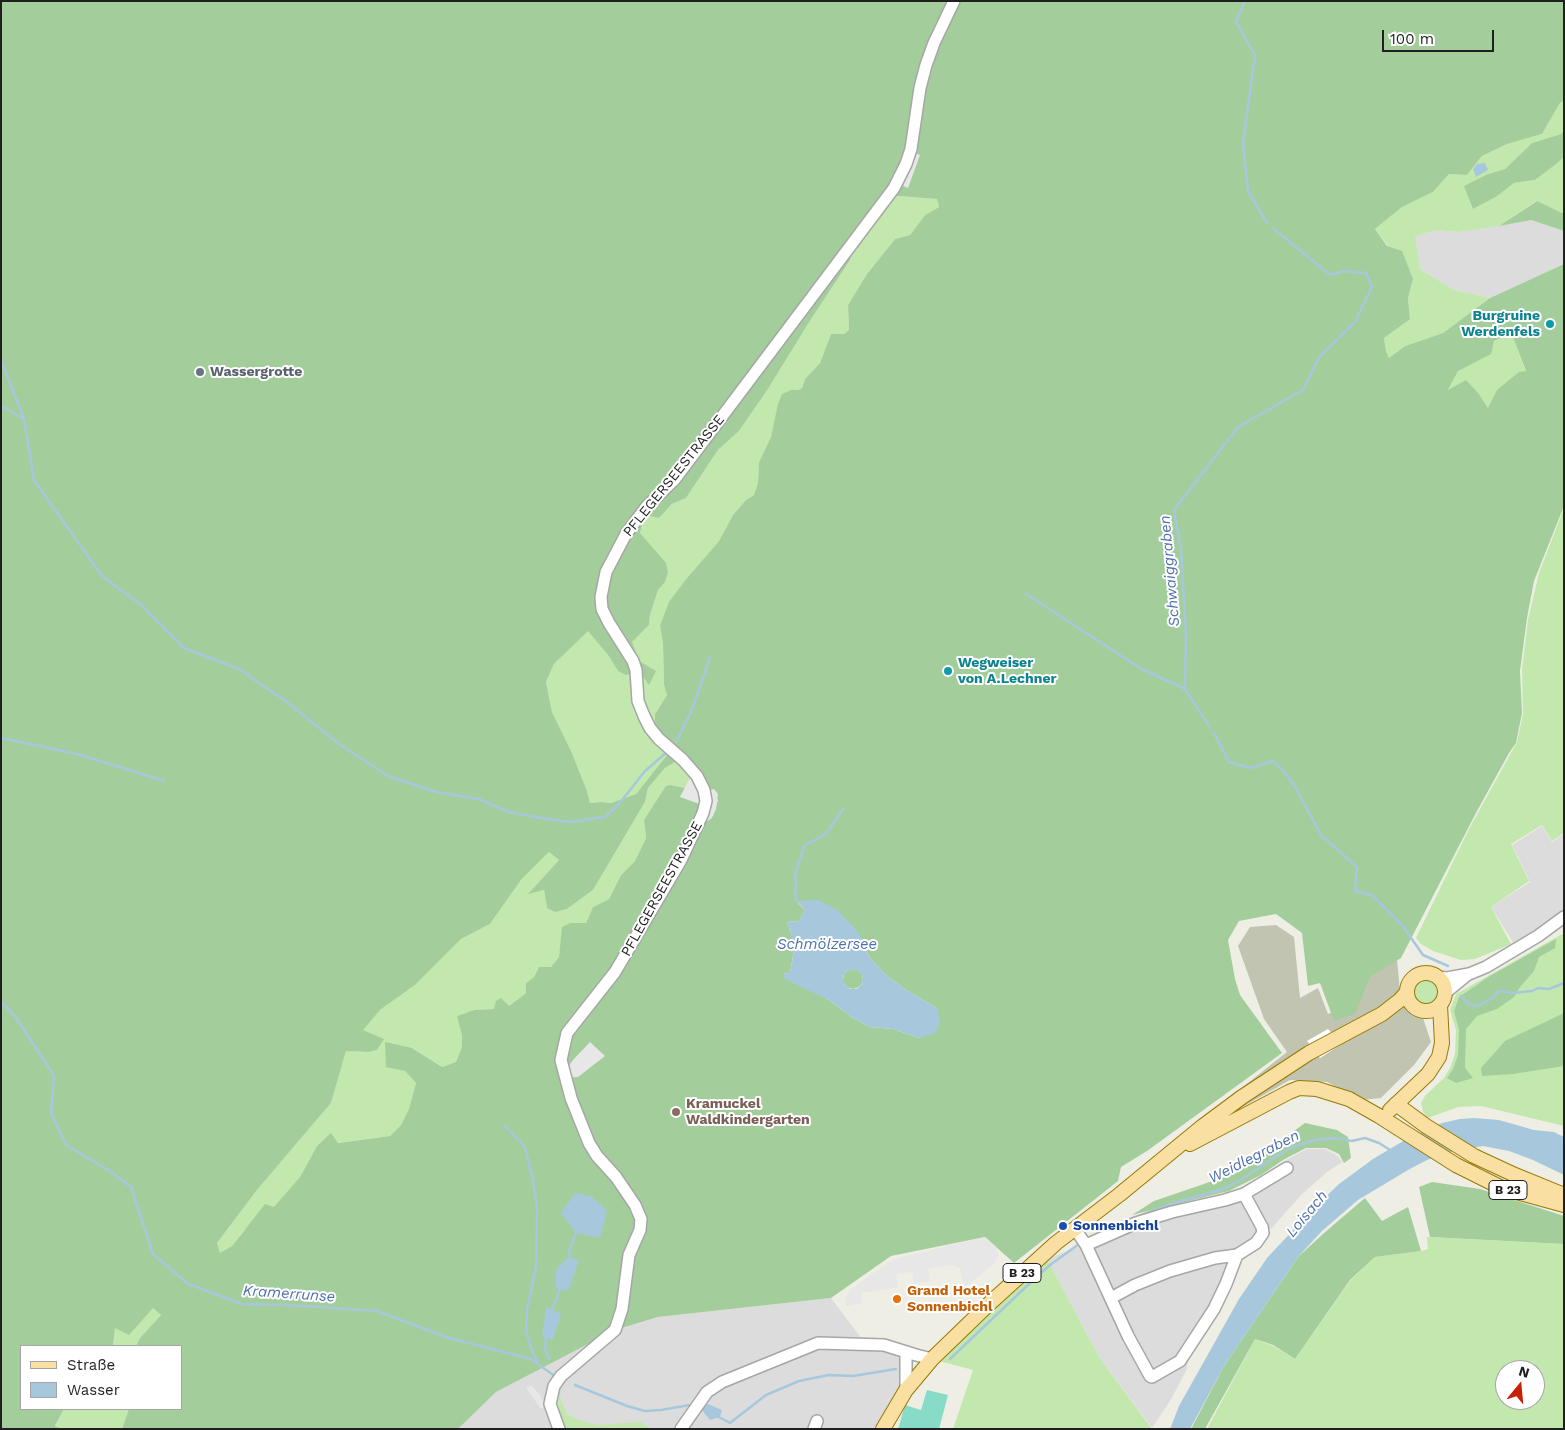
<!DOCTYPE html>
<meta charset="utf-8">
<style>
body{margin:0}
#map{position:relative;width:1565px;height:1430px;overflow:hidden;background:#efeee5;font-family:"Work Sans",sans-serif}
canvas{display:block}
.frame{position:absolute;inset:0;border:2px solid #1f1f1f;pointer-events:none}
.legend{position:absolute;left:20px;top:1345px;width:162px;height:65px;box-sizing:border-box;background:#fff;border:1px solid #a5a5a5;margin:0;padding:6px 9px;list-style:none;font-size:15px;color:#1f1f1f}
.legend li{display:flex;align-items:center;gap:10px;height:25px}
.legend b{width:25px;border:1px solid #a5a5a5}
.north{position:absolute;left:1495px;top:1360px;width:50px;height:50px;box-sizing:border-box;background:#fff;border:1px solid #a5a5a5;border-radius:50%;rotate:17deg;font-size:14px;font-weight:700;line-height:20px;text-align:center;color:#1f1f1f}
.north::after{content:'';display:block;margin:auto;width:18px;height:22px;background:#c82106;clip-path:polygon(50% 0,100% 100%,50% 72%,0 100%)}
.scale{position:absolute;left:1382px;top:30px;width:112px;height:22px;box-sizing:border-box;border:2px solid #1f1f1f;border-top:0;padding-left:6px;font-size:15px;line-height:18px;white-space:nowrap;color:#1f1f1f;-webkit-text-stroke:4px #fff;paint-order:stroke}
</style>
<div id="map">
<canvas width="1565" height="1430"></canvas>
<div class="frame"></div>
<ul class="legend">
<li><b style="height:6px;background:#f9dfa1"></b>Straße</li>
<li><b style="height:14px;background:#a7c8dc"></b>Wasser</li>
</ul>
<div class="north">N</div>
<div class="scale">100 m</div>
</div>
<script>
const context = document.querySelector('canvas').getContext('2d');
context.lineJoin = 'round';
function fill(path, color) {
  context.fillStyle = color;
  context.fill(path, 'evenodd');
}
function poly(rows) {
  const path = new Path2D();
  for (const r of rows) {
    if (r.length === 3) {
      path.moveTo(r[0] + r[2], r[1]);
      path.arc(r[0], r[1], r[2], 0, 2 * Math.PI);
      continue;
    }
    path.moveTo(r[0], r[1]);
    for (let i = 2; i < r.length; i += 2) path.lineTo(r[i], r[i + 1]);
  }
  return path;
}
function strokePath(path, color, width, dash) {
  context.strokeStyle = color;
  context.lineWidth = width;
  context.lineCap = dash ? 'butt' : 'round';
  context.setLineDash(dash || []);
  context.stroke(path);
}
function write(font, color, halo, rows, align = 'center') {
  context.font = font + ' "Work Sans",sans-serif';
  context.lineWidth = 4;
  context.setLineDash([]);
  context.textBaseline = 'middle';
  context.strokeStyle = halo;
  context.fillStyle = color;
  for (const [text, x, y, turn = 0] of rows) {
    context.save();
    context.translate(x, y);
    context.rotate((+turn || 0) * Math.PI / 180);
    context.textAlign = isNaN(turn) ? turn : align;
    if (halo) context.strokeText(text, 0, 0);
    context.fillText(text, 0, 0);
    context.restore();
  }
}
const residential = poly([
 [1531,220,1564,231,1564,264,1490,298,1454,290,1420,269,1414,236,1437,230,1458,232],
 [1542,826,1552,842,1564,834,1564,917,1517,949,1491,907,1530,882,1512,845],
 [1307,1149,1325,1149,1338,1156,1342,1162,1327,1172,1301,1195,1271,1229,1263,1233,1237,1255,1192,1343,1186,1371,1170,1401,1152,1428,1099,1357,1047,1259,1080,1246,1230,1193,1263,1176,1284,1161],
 [831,1298,865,1343,906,1352,906,1390,883,1429,458,1429,496,1392,615,1330,658,1317]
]);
const construction = poly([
 [1276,925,1294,937,1300,998,1318,988,1328,1014,1360,998,1369,976,1397,959,1401,1004,1423,1018,1431,1042,1414,1065,1381,1098,1362,1100,1327,1082,1290,1080,1193,1135,1182,1135,1287,1052,1264,1019,1238,946,1250,927]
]);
const grass = poly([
 [1564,100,1564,130,1561,134,1532,143,1505,169,1488,174,1473,209,1496,197,1514,183,1535,180,1564,157,1564,214,1536,201,1499,226,1458,232,1437,230,1415,236,1420,269,1454,290,1490,298,1443,333,1405,346,1389,358,1386,351,1384,338,1410,318,1408,298,1413,279,1375,229,1402,207,1433,192,1449,174,1467,175,1482,156,1507,144,1542,134,1560,103],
 [898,196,937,199,939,207,925,215,910,235,895,239,867,274,848,305,849,330,844,334,831,334,820,363,805,379,802,388,798,390,791,390,775,421,771,437,759,462,758,483,754,495,746,500,733,515,719,541,687,578,660,627,663,644,664,685,667,695,655,714,655,738,668,752,667,755,636,794,611,803,601,802,590,803,587,791,572,753,552,712,546,682,554,664,588,630,608,655,618,671,640,672,650,684,631,642,649,625,650,615,658,590,665,582,645,540,640,533,643,521,649,516,659,518,672,504,686,498,718,450,739,431,768,389,808,324,850,260,852,249,894,197],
 [1512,335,1526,372,1488,408,1479,394,1448,391,1457,371,1490,354,1494,341,1505,336],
 [1564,508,1564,833,1552,841,1542,825,1511,844,1529,881,1491,907,1511,944,1475,959,1461,960,1433,951,1421,944,1416,938,1469,829,1517,742,1523,714,1522,670,1528,620,1539,573],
 [675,762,680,762,694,778,689,780,685,788,671,785,644,820,646,838,635,861,621,875,609,899,593,907,586,923,570,923,563,927,559,957,551,967,539,967,534,977,526,983,526,993,509,1006,494,1009,474,1010,457,1016,462,1036,462,1047,456,1062,442,1067,412,1048,405,1071,416,1083,409,1109,401,1125,390,1136,337,1143,331,1134,317,1146,300,1177,274,1208,244,1230,232,1246,220,1254,217,1243,257,1190,331,1103,346,1051,369,1052,377,1050,383,1039,362,1030,380,1010,415,985,461,939,490,924,521,880,549,852,559,860,529,893,544,890,547,908,567,909,593,890,645,802,648,788,665,768],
 [1564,933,1564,1126,1481,1106,1458,1107,1428,1118,1423,1112,1421,1103,1425,1096,1444,1078,1450,1068,1455,1054,1456,1030,1450,1010,1456,994],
 [1425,992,15],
 [1427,1237,1564,1244,1564,1429,1207,1429,1255,1339,1273,1346,1295,1359,1350,1281,1375,1257,1421,1251,1428,1249],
 [1505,1370,1535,1370,1535,1400,1505,1400],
 [1047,1259,1099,1357,1152,1429,953,1429,973,1370,932,1359],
 [153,1308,161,1315,140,1338,136,1346,113,1346,115,1328],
 [559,1389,561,1400,567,1414,576,1419,597,1425,640,1422,652,1429,563,1429,555,1411,556,1391],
 [64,1409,129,1409,129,1410,122,1429,61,1429,55,1427]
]);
const forest = poly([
 [1,1,1564,1,1564,100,1560,103,1542,134,1507,144,1482,156,1467,175,1449,174,1433,192,1402,207,1375,229,1387,246,1402,251,1413,279,1408,298,1410,319,1384,338,1386,351,1389,358,1405,346,1443,333,1490,298,1564,264,1564,506,1534,581,1527,618,1520,671,1522,713,1516,743,1509,753,1477,811,1401,958,1370,977,1355,1014,1334,1021,1320,983,1308,986,1302,933,1276,914,1239,921,1228,940,1235,979,1240,995,1282,1053,1147,1151,1121,1167,1118,1181,1014,1263,985,1237,891,1256,831,1298,658,1317,615,1330,496,1392,458,1429,122,1429,129,1409,181,1409,181,1346,136,1346,140,1338,161,1315,153,1308,129,1335,115,1328,113,1346,21,1346,21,1409,64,1409,55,1426,61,1429,1,1429],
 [898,196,937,199,939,207,925,215,910,235,895,239,867,274,848,305,849,330,844,334,831,334,820,363,805,379,802,388,798,390,791,390,782,394,778,404,771,437,759,462,758,483,754,495,746,500,733,515,719,541,687,578,669,602,660,626,663,644,664,685,667,695,655,714,655,738,668,751,667,755,636,794,611,803,601,802,590,803,587,791,572,753,552,712,546,682,554,664,588,631,608,655,618,671,626,675,640,672,649,685,656,671,639,661,632,642,649,625,650,615,658,590,665,582,668,572,666,563,640,533,643,521,649,516,659,518,672,504,686,498,718,450,739,431,768,389,808,324,850,260,852,249,894,197],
 [1512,335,1526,371,1519,372,1497,390,1488,408,1479,394,1466,380,1448,390,1458,371,1491,354,1494,341,1505,336],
 [675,762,679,762,698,786,680,797,685,788,671,785,666,786,644,820,646,838,635,861,621,875,609,899,593,907,586,923,570,923,562,927,559,957,551,967,539,967,534,977,526,983,526,993,509,1006,501,998,496,1001,494,1009,474,1010,457,1016,462,1036,462,1047,456,1062,442,1067,412,1048,385,1042,386,1067,405,1071,416,1083,409,1109,401,1125,390,1136,338,1143,331,1133,317,1146,300,1177,274,1207,265,1204,232,1246,220,1253,217,1243,257,1190,331,1103,346,1051,369,1052,377,1050,384,1039,363,1030,380,1010,415,985,461,939,490,924,521,880,549,852,559,860,528,894,544,890,547,908,555,912,567,909,593,890,645,802,648,788,665,768],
 [710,790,718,800,713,816,707,821,711,805],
 [797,902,864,941,869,957,887,976,906,990,937,1008,919,1038,893,1029,870,1027,853,1018,829,1000,783,974,790,973,795,945,787,922,799,921,805,910],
 [1564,130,1564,157,1556,164,1535,180,1514,183,1496,197,1473,209,1464,186,1488,174,1505,169,1532,143,1561,134],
 [1537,201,1564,214,1564,231,1531,220,1499,226],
 [1556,939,1555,948,1539,957,1534,971,1520,987,1514,997,1497,1009,1477,1016,1466,1029,1465,1068,1473,1078,1456,1083,1447,1078,1453,1069,1458,1055,1459,1030,1454,1011,1459,997,1490,976],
 [853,979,10],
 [1564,1013,1564,1066,1513,1074,1482,1076,1481,1068,1505,1041],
 [1305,1123,1337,1130,1348,1137,1351,1158,1344,1163,1339,1154,1326,1148,1306,1148,1283,1160,1261,1175,1229,1191,1132,1215,1154,1201,1236,1173],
 [1432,1182,1480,1189,1564,1216,1564,1244,1430,1237,1419,1187],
 [1365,1198,1382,1221,1408,1207,1421,1251,1375,1257,1350,1280,1295,1359,1273,1345,1255,1339,1205,1429,1191,1429,1224,1366,1298,1257,1324,1233]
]);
const pitch = poly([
 [927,1390,948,1395,939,1429,898,1429,905,1405,921,1410]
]);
const parking = poly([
 [915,153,920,155,908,188,903,186],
 [694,778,698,786,702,805,680,797,689,780],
 [714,789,718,794,716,809,711,819,707,821,705,820,711,805,710,790],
 [590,1042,605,1056,578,1077,565,1078,564,1073,573,1060],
 [985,1237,995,1246,999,1254,995,1263,964,1288,960,1268,953,1265,928,1269,930,1281,914,1284,912,1272,896,1274,898,1287,861,1293,862,1303,846,1306,845,1299,850,1290,893,1259],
 [531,1385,541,1396,545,1406,541,1409,526,1388]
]);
const water = poly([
 [1485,163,1488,170,1476,177,1473,169,1477,164],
 [818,900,836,909,851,924,864,941,869,957,887,976,906,990,937,1008,940,1020,936,1033,919,1038,893,1029,870,1027,853,1018,829,1000,785,979,783,974,790,973,795,946,787,922,799,921,805,910,797,901],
 [853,969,859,971,863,977,862,984,857,989,850,989,845,985,843,976,847,971],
 [1474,1118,1499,1120,1534,1130,1554,1132,1564,1137,1564,1175,1533,1160,1509,1151,1483,1146,1454,1151,1427,1160,1408,1170,1358,1200,1322,1231,1298,1257,1224,1366,1190,1429,1170,1429,1179,1406,1239,1299,1267,1258,1310,1212,1339,1184,1373,1159,1405,1140,1442,1123,1460,1119],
 [575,1193,591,1196,607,1211,600,1238,576,1233,561,1213],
 [569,1257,579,1260,568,1291,556,1288,556,1269],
 [546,1307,561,1314,553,1340,542,1336],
 [708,1404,722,1410,720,1417,710,1420,701,1409]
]);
const pier = poly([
 [1328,1029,1342,1044,1320,1058,1307,1041]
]);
const stream = poly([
 [1245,1,1236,22,1255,55,1243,143,1248,191,1267,223],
 [1,360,24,419,34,480,102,576,140,604,184,648,239,669,291,705,339,744,388,776,436,792,479,799,509,812,547,819,570,822,605,817,619,804,645,771,667,752],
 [1,406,24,419],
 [1026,594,1140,668,1185,689],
 [1209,726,1185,689,1186,634,1181,550,1174,510,1238,427,1303,390,1319,357,1355,322,1372,287,1366,273,1344,271,1330,275,1273,228],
 [1214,733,1229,762,1250,768,1273,761,1286,774,1297,790,1321,835,1357,867,1355,891,1372,895,1402,925,1423,955,1448,966],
 [1,738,77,754,165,781],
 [676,742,691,712,710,658],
 [797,901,795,895,796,885,795,875,804,846,826,834,843,809],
 [1461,996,1469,1004,1478,1006,1491,999,1499,991,1513,993,1532,991,1538,988,1549,989,1564,983],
 [1,1002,15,1016,54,1076,51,1113,66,1145,110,1171,131,1187,153,1254,188,1284,242,1304,288,1305,377,1311,449,1338,531,1359,556,1377],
 [504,1125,525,1147,533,1180,537,1207,536,1267,527,1310,526,1331,531,1348,537,1361],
 [1134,1218,1174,1203,1223,1189,1244,1178,1270,1160,1293,1147,1315,1140,1334,1138,1352,1141,1365,1138,1379,1143,1390,1150],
 [569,1257,570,1249,576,1233],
 [552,1310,560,1289],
 [546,1337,545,1350,549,1359],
 [950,1359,1031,1282,1050,1265,1079,1244],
 [575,1385,627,1406,645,1411,661,1410,690,1405],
 [717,1416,730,1423,766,1395,799,1381,829,1375,853,1376,896,1369]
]);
const minor = poly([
 [1437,977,1447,978,1469,974,1486,967,1538,936,1564,917],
 [1445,993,1467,975],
 [1075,1229,1086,1245,1128,1336,1150,1376,1152,1377,1180,1361,1214,1309,1226,1284,1237,1255,1256,1243,1263,1233,1262,1227,1244,1194],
 [1086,1245,1136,1223,1172,1212,1225,1200,1244,1194,1287,1168],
 [1111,1298,1135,1285,1170,1271,1215,1258,1237,1255],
 [906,1390,906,1352],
 [559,1429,550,1404,554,1386,561,1376,615,1330,622,1309,629,1255,640,1230,641,1219,635,1205,616,1177,597,1156,589,1143,571,1098,561,1060,567,1033,615,972,681,860,703,813,706,801,704,790,697,776,683,760,659,739,650,728,644,716,638,701,636,670,633,661,609,623,602,609,601,597,606,572,626,534,647,506,675,479,894,188,906,164,911,149,920,88,926,65,934,43,954,1],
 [681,1429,707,1392,722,1382,818,1343,884,1345,916,1355,932,1359],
 [814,1429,817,1421]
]);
const major = poly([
 [1426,992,19],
 [1396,1104,1426,1126,1474,1156,1515,1175,1564,1195],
 [1390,1110,1428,1074,1439,1057,1442,1043,1440,1005],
 [1190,1144,1289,1092,1299,1088,1317,1089,1349,1099,1379,1116,1456,1165,1502,1188,1564,1205],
 [883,1429,906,1390,932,1359,990,1303,1056,1243,1119,1195,1203,1126,1242,1097,1309,1053,1382,1014,1400,1000,1407,992]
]);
const markers = [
 [1550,324,5,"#0f9aa8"],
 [200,372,5,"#6b7280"],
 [948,671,5,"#0f9aa8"],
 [676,1112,5,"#8d6e63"],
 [1063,1226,5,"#1a4fb4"],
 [897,1299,5,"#e8710a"]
];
const shields = [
 [1508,1190,38],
 [1022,1273,38]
];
const shieldNames = [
 ["B 23",1508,1190],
 ["B 23",1022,1273]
];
const cultureNames = [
 ["Burgruine",1540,316],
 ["Werdenfels",1540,332],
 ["Wegweiser",958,663,"left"],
 ["von A.Lechner",958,679,"left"]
];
const worshipNames = [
 ["Wassergrotte",210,372]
];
const streetNames = [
 ["PFLEGERSEESTRASSE",674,476,-51],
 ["PFLEGERSEESTRASSE",662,889,-61]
];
const educationNames = [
 ["Kramuckel",686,1104],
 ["Waldkindergarten",686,1120]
];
const transitNames = [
 ["Sonnenbichl",1073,1226]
];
const foodNames = [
 ["Grand Hotel",907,1291],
 ["Sonnenbichl",907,1307]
];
const waterNames = [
 ["Schwaiggraben",1170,571,-95],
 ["Schmölzersee",827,945],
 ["Weidlegraben",1254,1157,-27],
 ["Loisach",1307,1214,-50],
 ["Kramerrunse",289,1294,4]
];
fill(residential, '#dddcdc');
fill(construction, '#c1c4b1');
fill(grass, '#c2e8ad');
fill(forest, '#a3ce9b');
fill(pitch, '#86dcc7');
fill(parking, '#e7e7e7');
fill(water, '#a7c8dc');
fill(pier, '#fff');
strokePath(stream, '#a7c8dc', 2.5);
strokePath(minor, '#a6a6a6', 14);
strokePath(major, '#967a04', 16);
strokePath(minor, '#fff', 11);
strokePath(major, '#f9dfa1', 14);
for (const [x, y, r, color] of markers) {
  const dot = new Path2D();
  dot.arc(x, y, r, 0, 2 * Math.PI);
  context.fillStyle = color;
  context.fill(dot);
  strokePath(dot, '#fff', 2);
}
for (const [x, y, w] of shields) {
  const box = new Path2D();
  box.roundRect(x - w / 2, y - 9.5, w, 19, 4);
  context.fillStyle = '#fff';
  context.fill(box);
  strokePath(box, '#1f1f1f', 1);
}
write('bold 12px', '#1f1f1f', null, shieldNames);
write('bold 14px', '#0d838f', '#fff', cultureNames, 'right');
write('bold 14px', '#5b616d', '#fff', worshipNames, 'left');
write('14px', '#1f1f1f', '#fff', streetNames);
write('bold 14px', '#785e54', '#fff', educationNames, 'left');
write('bold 14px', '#164399', '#fff', transitNames, 'left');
write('bold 14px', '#c56008', '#fff', foodNames, 'left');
write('italic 15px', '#4e70ac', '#fff', waterNames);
</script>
